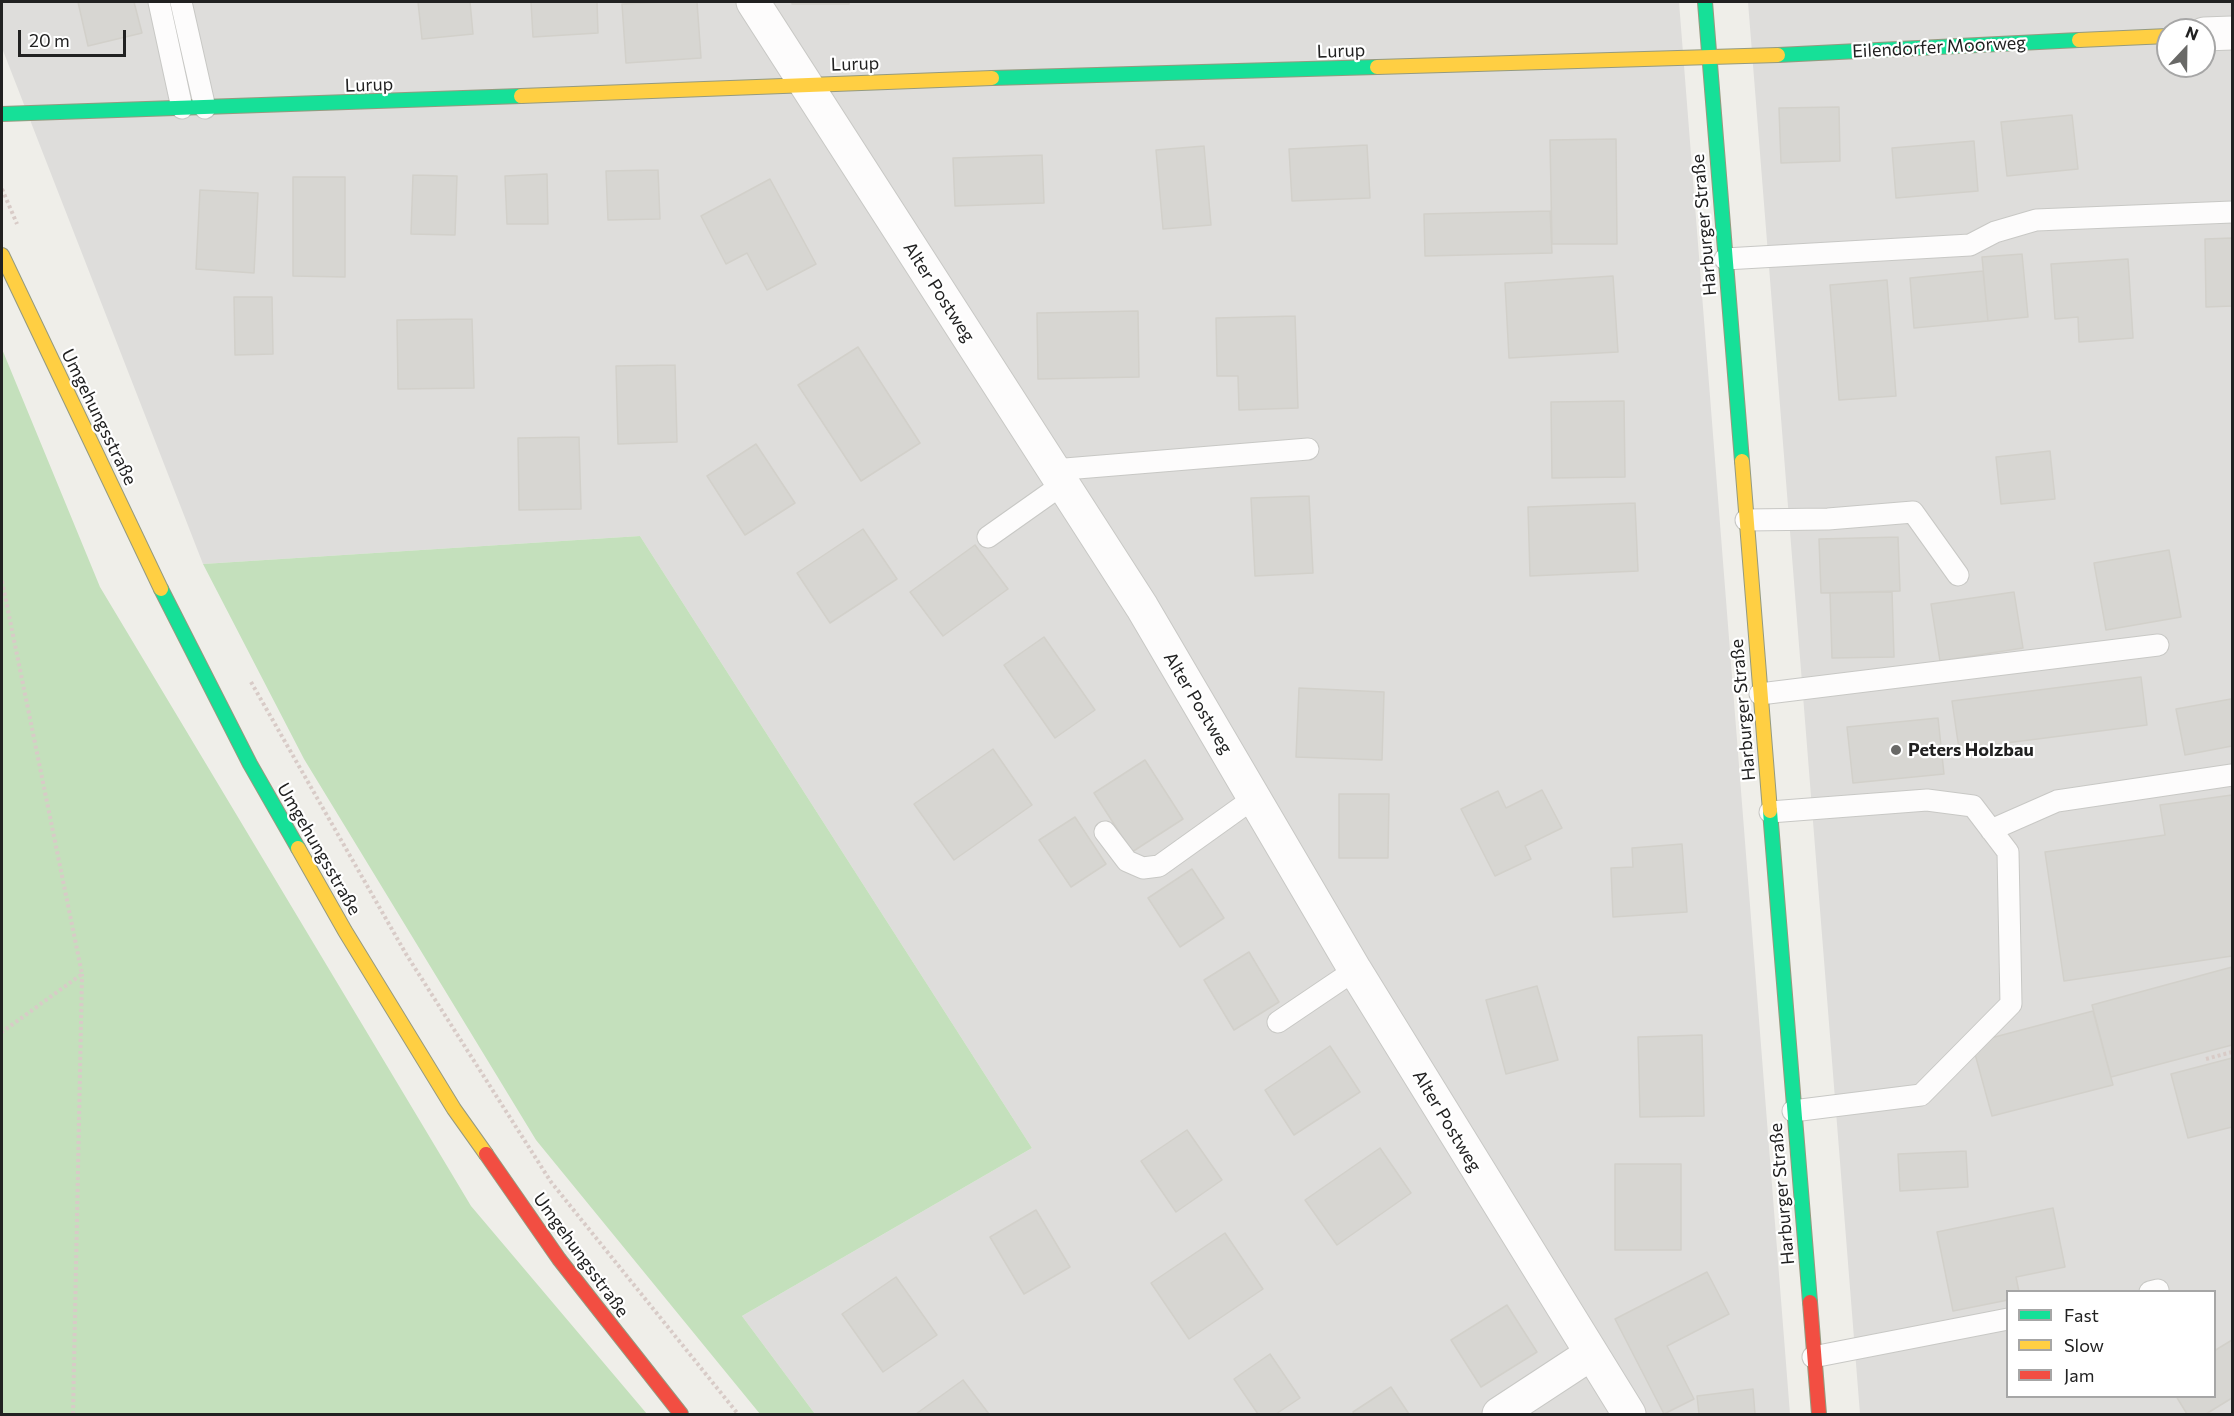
<!DOCTYPE html>
<meta charset="utf-8">
<style>
body{margin:0}
#map{position:relative;width:2234px;height:1416px;overflow:hidden;background:#efeee9;font-family:Commissioner,sans-serif}
canvas{display:block}
.frame{position:absolute;inset:0;border:3px solid #212121;pointer-events:none}
.legend{position:absolute;left:2006px;top:1290px;width:210px;height:108px;box-sizing:border-box;background:#fff;border:2px solid #a6a6a6;margin:0;padding:8px 10px;list-style:none;font-size:18px;color:#212121}
.legend li{display:flex;align-items:center;gap:12px;height:30px}
.legend b{width:30px;border:2px solid #a6a6a6}
.north{position:absolute;left:2156px;top:18px;width:60px;height:60px;box-sizing:border-box;background:#fff;border:2px solid #a6a6a6;border-radius:50%;rotate:22deg;font-size:16px;font-weight:700;line-height:24px;text-align:center;color:#212121}
.north::after{content:'';display:block;margin:auto;width:21px;height:27px;background:#696967;clip-path:polygon(50% 0,100% 100%,50% 72%,0 100%)}
.scale{position:absolute;left:18px;top:30px;width:108px;height:27px;box-sizing:border-box;border:3px solid #212121;border-top:0;padding-left:8px;font-size:18px;line-height:21px;white-space:nowrap;color:#212121;-webkit-text-stroke:4px #fff;paint-order:stroke}
</style>
<div id="map">
<canvas width="2234" height="1416"></canvas>
<div class="frame"></div>
<ul class="legend">
<li><b style="height:8px;background:#16e098"></b>Fast</li>
<li><b style="height:8px;background:#ffcf43"></b>Slow</li>
<li><b style="height:8px;background:#f24e42"></b>Jam</li>
</ul>
<div class="north">N</div>
<div class="scale">20 m</div>
</div>
<script>
const context = document.querySelector('canvas').getContext('2d');
context.lineJoin = 'round';
function fill(path, color) {
  context.fillStyle = color;
  context.fill(path, 'evenodd');
}
function poly(rows) {
  const path = new Path2D();
  for (const r of rows) {
    path.moveTo(r[0], r[1]);
    for (let i = 2; i < r.length; i += 2) path.lineTo(r[i], r[i + 1]);
  }
  return path;
}
function strokePath(path, color, width, dash) {
  context.strokeStyle = color;
  context.lineWidth = width;
  context.lineCap = dash ? 'butt' : 'round';
  context.setLineDash(dash || []);
  context.stroke(path);
}
function write(font, color, halo, rows, align = 'center') {
  context.font = font + ' Commissioner,sans-serif';
  context.lineWidth = 4.5;
  context.setLineDash([]);
  context.textBaseline = 'middle';
  context.strokeStyle = halo;
  context.fillStyle = color;
  for (const [text, x, y, turn = 0] of rows) {
    context.save();
    context.translate(x, y);
    context.rotate((+turn || 0) * Math.PI / 180);
    context.textAlign = isNaN(turn) ? turn : align;
    if (halo) context.strokeText(text, 0, 0);
    context.fillText(text, 0, 0);
    context.restore();
  }
}
const residential = poly([
 [2,2,1679,2,1790,1414,815,1414,742,1316,1032,1148,640,536,203,564,2,48],
 [1748,2,2232,2,2232,1414,1860,1414],
 [2168,30,2204,30,2204,66,2168,66],
 [2008,1292,2214,1292,2214,1396,2008,1396]
]);
const forest = poly([
 [2,349,100,587,471,1206,647,1414,2,1414],
 [640,536,1032,1148,742,1316,815,1414,760,1414,536,1140,304,759,203,564]
]);
const building = poly([
 [78,2,134,2,142,33,88,46,78,2],
 [418,2,470,2,473,34,422,39,418,2],
 [531,2,597,2,598,33,533,37,531,2],
 [665,2,697,2,701,58,626,63,622,4,665,2],
 [792,2,849,2,849,4,792,4,792,2],
 [1839,107,1840,161,1781,163,1779,108,1839,107],
 [2072,115,2078,169,2007,176,2001,122,2072,115],
 [1616,139,1617,244,1552,244,1550,140,1616,139],
 [1974,141,1978,191,1896,198,1892,148,1974,141],
 [1367,145,1370,198,1292,201,1289,149,1367,145],
 [1204,146,1211,225,1163,229,1156,150,1204,146],
 [1042,155,1044,203,955,206,953,158,1042,155],
 [658,170,660,219,608,220,606,171,658,170],
 [547,174,548,224,507,224,505,176,547,174],
 [413,175,457,176,455,235,411,234,413,175],
 [293,177,345,177,345,277,293,276,293,177],
 [770,179,816,264,767,290,747,253,726,264,701,216,770,179],
 [200,190,258,193,254,273,196,269,200,190],
 [1550,211,1552,253,1425,256,1424,214,1550,211],
 [2232,238,2232,306,2206,307,2205,239,2232,238],
 [2022,254,2028,317,1988,321,1982,257,2022,254],
 [2128,259,2133,338,2079,342,2078,317,2055,319,2051,264,2128,259],
 [1983,271,1988,321,1914,328,1910,278,1983,271],
 [1613,276,1618,352,1509,358,1505,283,1613,276],
 [1887,280,1896,396,1839,400,1830,285,1887,280],
 [234,297,272,297,273,354,235,355,234,297],
 [1138,311,1139,377,1038,379,1037,313,1138,311],
 [1295,316,1298,408,1239,410,1238,376,1217,376,1216,318,1295,316],
 [472,319,474,388,398,389,397,320,472,319],
 [858,347,920,443,861,481,798,385,858,347],
 [675,365,677,442,618,444,616,366,675,365],
 [1624,401,1625,477,1552,478,1551,402,1624,401],
 [579,437,581,509,519,510,518,438,579,437],
 [756,444,795,503,745,535,707,476,756,444],
 [2050,451,2055,499,2001,504,1996,457,2050,451],
 [1309,496,1313,573,1255,576,1251,498,1309,496],
 [1635,503,1638,571,1530,576,1528,507,1635,503],
 [863,529,897,579,830,623,797,573,863,529],
 [1898,537,1900,591,1821,593,1819,539,1898,537],
 [975,545,1008,589,943,636,910,592,975,545],
 [2169,550,2181,617,2106,630,2094,563,2169,550],
 [1892,592,1894,657,1832,658,1830,593,1892,592],
 [2014,592,2023,648,1940,661,1931,604,2014,592],
 [1044,637,1095,710,1055,738,1004,665,1044,637],
 [2141,677,2147,725,1959,749,1952,701,2141,677],
 [1299,688,1384,692,1382,760,1296,757,1299,688],
 [2231,699,2232,746,2185,755,2176,709,2231,699],
 [1938,718,1944,774,1853,783,1847,727,1938,718],
 [993,749,1032,805,954,860,914,804,993,749],
 [1145,760,1183,819,1132,852,1094,793,1145,760],
 [1542,790,1562,828,1525,846,1531,859,1495,876,1461,809,1498,791,1506,808,1542,790],
 [1339,794,1389,794,1388,858,1339,858,1339,794],
 [2232,795,2232,956,2064,981,2045,852,2165,835,2160,805,2232,795],
 [1075,817,1106,864,1071,887,1039,840,1075,817],
 [1682,844,1687,912,1613,917,1611,868,1633,867,1632,848,1682,844],
 [1192,869,1224,918,1180,947,1148,898,1192,869],
 [1249,952,1279,1002,1234,1030,1204,980,1249,952],
 [2232,967,2232,1045,2111,1077,2092,1005,2232,967],
 [1537,986,1558,1060,1506,1074,1486,1000,1537,986],
 [2093,1011,2113,1085,1992,1116,1972,1043,2093,1011],
 [1702,1035,1704,1116,1640,1117,1638,1037,1702,1035],
 [1330,1046,1360,1092,1294,1135,1265,1090,1330,1046],
 [2232,1058,2232,1127,2188,1138,2171,1074,2232,1058],
 [1187,1130,1222,1180,1176,1212,1141,1161,1187,1130],
 [1380,1148,1411,1193,1337,1245,1305,1200,1380,1148],
 [1966,1151,1968,1187,1900,1191,1898,1154,1966,1151],
 [1615,1164,1681,1164,1681,1250,1615,1250,1615,1164],
 [2053,1208,2065,1267,2016,1277,2019,1292,2008,1292,2008,1300,1953,1311,1937,1232,2053,1208],
 [1036,1210,1070,1267,1024,1294,990,1237,1036,1210],
 [1225,1233,1263,1289,1189,1339,1151,1283,1225,1233],
 [1707,1272,1729,1314,1667,1346,1694,1399,1664,1414,1615,1319,1707,1272],
 [896,1277,937,1335,883,1372,842,1314,896,1277],
 [1507,1305,1537,1352,1481,1387,1451,1340,1507,1305],
 [2232,1340,2232,1398,2206,1414,2187,1414,2176,1396,2214,1396,2214,1351,2232,1340],
 [1270,1354,1300,1398,1276,1414,1258,1414,1234,1379,1270,1354],
 [963,1380,989,1414,916,1414,963,1380],
 [1391,1387,1409,1414,1354,1414,1353,1412,1391,1387],
 [1753,1389,1755,1414,1699,1414,1697,1396,1753,1389]
]);
const path = poly([
 [2,189,17,224],
 [2,581,82,974,2,1032],
 [251,682,406,954,551,1182,738,1414],
 [2206,1059,2232,1052],
 [73,1414,82,974]
]);
const lane = poly([
 [159,2,182,108],
 [181,2,205,108],
 [1725,259,1970,245,1995,232,2036,220,2232,212],
 [1053,470,1308,449],
 [1746,520,1828,519,1913,512,1958,575],
 [988,537,1063,484],
 [1760,694,2158,645],
 [1770,812,1927,800,1973,806,2008,852,2011,1004,1921,1095,1793,1111],
 [1991,830,2057,801,2232,775],
 [1105,832,1127,861,1143,868,1159,866,1254,798],
 [1278,1022,1355,970],
 [2150,1292,2158,1290],
 [1813,1357,2008,1319]
]);
const street = poly([
 [753,2,1142,607,1355,970,1629,1414],
 [2204,34,2232,33],
 [1499,1414,1589,1355]
]);
const fast = poly([
 [1705,2,1742,461],
 [1778,55,2079,40],
 [992,78,1377,67],
 [2,114,521,96],
 [161,589,250,764,298,848],
 [1770,811,1810,1302]
]);
const slow = poly([
 [2079,40,2168,36],
 [1377,67,1778,55],
 [521,96,992,78],
 [2,255,161,589],
 [1742,461,1770,811],
 [298,848,345,931,454,1109,486,1154]
]);
const jam = poly([
 [486,1154,559,1259,681,1414],
 [1810,1302,1819,1414]
]);
const markers = [
 [1896,750,6,"#696967"]
];
const streetNames = [
 ["Eilendorfer Moorweg",1939,47,-3],
 ["Lurup",1341,51,-2],
 ["Lurup",855,64,-2],
 ["Lurup",369,85,-2],
 ["Harburger Straße",1704,225,-95],
 ["Alter Postweg",939,292,57],
 ["Umgehungsstraße",99,417,64],
 ["Alter Postweg",1198,703,59],
 ["Harburger Straße",1743,710,-95],
 ["Umgehungsstraße",319,849,60],
 ["Alter Postweg",1447,1121,59],
 ["Harburger Straße",1782,1194,-95],
 ["Umgehungsstraße",581,1255,54]
];
const poiNames = [
 ["Peters Holzbau",1908,750]
];
fill(residential, '#dedddb');
fill(forest, '#c4e0bc');
fill(building, '#d7d6d2');
strokePath(building, '#d2d0ca', 1.5);
strokePath(lane, '#c8c8c5', 23);
strokePath(street, '#c8c8c5', 35);
strokePath(fast, '#959a7f', 16);
strokePath(slow, '#959a7f', 16);
strokePath(jam, '#959a7f', 16);
strokePath(path, '#d8cbc7', 4, [3, 3]);
strokePath(lane, '#fdfcfc', 21);
strokePath(street, '#fdfcfc', 33);
strokePath(fast, '#16e098', 14);
strokePath(slow, '#ffcf43', 14);
strokePath(jam, '#f24e42', 14);
for (const [x, y, r, color] of markers) {
  const dot = new Path2D();
  dot.arc(x, y, r, 0, 2 * Math.PI);
  context.fillStyle = color;
  context.fill(dot);
  strokePath(dot, '#fff', 2);
}
write('18px', '#212121', '#fff', streetNames);
write('bold 18px', '#212121', '#fff', poiNames, 'left');
</script>
